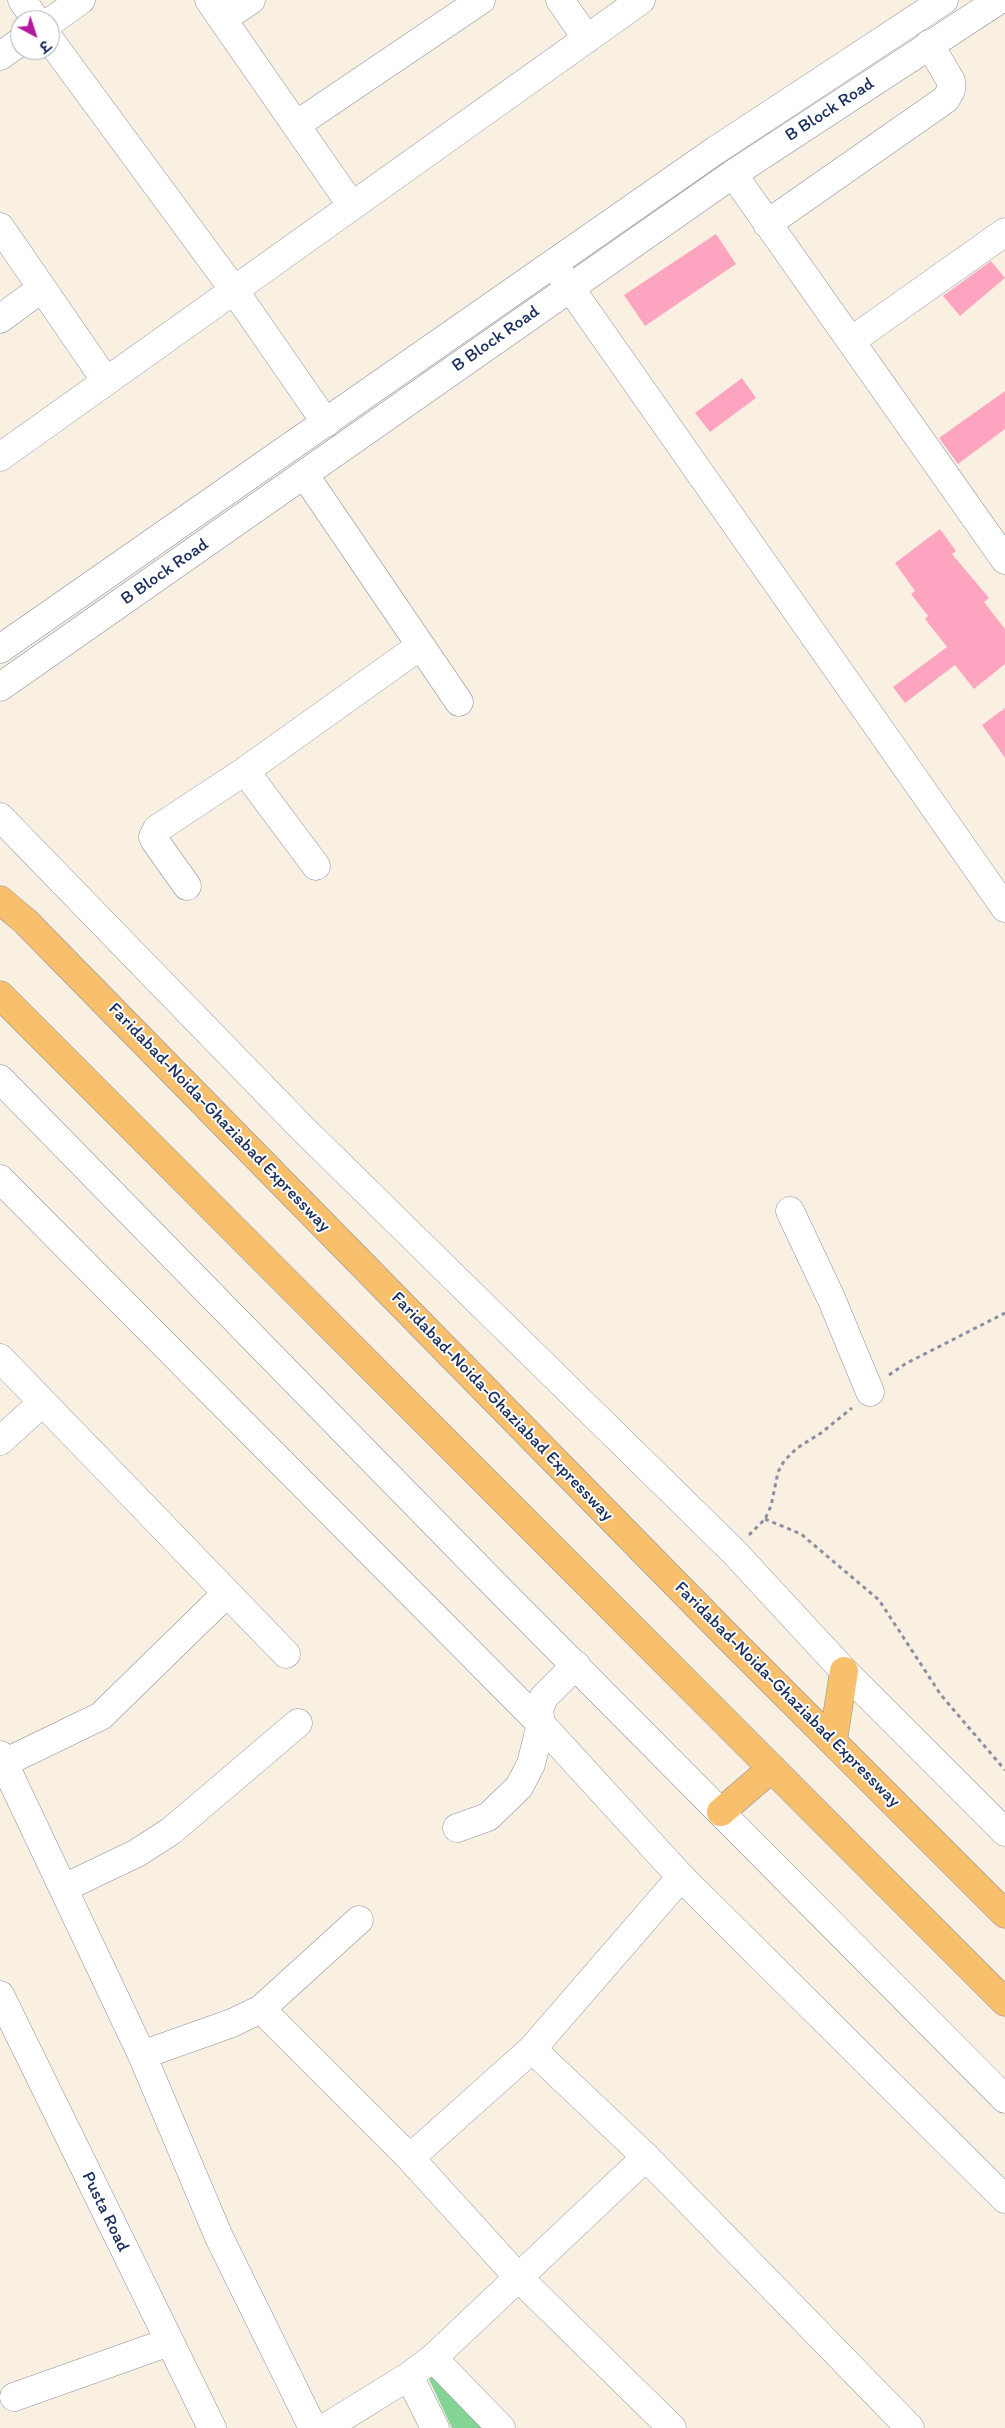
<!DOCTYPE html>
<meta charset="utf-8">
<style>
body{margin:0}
#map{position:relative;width:1005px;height:2428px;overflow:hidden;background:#f9f0e2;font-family:Itim,"Playpen Sans Deva",sans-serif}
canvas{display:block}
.north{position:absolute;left:10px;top:10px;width:50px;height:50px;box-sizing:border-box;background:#fff;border:1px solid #a4acbf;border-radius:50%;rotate:140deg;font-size:14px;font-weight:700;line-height:20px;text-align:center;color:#1b2f5e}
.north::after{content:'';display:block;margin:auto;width:18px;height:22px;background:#b5179e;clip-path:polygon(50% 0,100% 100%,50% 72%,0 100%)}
</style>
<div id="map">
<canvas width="1005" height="2428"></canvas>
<div class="north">उ</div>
</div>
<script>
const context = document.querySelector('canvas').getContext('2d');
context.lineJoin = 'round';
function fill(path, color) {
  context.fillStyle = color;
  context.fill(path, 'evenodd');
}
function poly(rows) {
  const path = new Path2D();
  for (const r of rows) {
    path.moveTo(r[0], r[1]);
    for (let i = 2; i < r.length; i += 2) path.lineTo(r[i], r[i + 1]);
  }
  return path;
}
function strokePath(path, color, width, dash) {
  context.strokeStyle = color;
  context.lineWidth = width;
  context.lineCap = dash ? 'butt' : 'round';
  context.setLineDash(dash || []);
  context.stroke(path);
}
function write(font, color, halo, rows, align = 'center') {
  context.font = font + ' Itim,sans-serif';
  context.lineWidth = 4;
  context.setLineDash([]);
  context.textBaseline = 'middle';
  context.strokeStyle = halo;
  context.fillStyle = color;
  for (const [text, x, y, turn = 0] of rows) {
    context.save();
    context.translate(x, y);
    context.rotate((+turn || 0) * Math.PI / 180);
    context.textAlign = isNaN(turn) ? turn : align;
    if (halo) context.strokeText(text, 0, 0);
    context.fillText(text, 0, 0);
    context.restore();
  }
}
const green = poly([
 [431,2375,482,2428,452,2428,428,2377]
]);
const building = poly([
 [716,234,736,264,645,326,624,295],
 [991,261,1005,278,960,316,943,296],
 [742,378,756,398,710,432,695,413],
 [1005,391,1005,429,958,464,939,438],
 [940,529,956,551,952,554,989,598,984,602,1005,629,1005,664,974,689,955,665,905,703,893,687,947,647,925,619,928,616,911,594,915,591,895,563],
 [1005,708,1005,758,982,725]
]);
const path = poly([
 [889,1375,905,1364,1005,1313],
 [765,1519,801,1534,879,1600,941,1695,1005,1770],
 [749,1535,765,1519,771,1506,778,1472,784,1461,797,1448,821,1433,852,1408]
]);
const minor = poly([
 [22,0,36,20],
 [209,0,352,206],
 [560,0,587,39],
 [223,19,251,0],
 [50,22,81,0],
 [50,40,234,290,326,423],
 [0,56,20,42],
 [296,125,481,0],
 [733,174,1005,560],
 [767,224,946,99,951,90,951,81,929,44],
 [0,227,106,381],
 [559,272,1005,908],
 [0,319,42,288],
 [851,341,1005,232],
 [0,457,641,0],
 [304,474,459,702],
 [0,649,716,150,944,0],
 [0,687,733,174,999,0],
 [245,771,316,866],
 [0,817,302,1128,734,1552,844,1671,1005,1832],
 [187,886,155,841,153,837,157,829,245,771,420,646],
 [0,1079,498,1588,1005,2099],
 [0,1179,541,1724,681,1877,1005,2199],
 [790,1211,831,1298,870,1392],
 [0,1358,286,1654],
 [0,1441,42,1403],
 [0,1755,142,2055,219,2237,313,2428],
 [4,1763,101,1716,227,1593],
 [457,1828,488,1817,519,1787,531,1764,541,1724,539,1710,544,1697,576,1665],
 [64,1888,137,1853,171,1831,298,1723],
 [0,1995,212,2428],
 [261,2009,410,2158,518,2277,672,2428],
 [532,2049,646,2157,910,2428],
 [142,2055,232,2023,261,2009,359,1920],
 [410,2158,532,2049,681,1877],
 [433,2358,501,2428],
 [409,2376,435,2428],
 [14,2397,169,2342],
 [325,2428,409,2376,433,2358,646,2157]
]);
const major = poly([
 [0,900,25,921,725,1634,1005,1914],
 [0,995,1005,2002],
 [833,1741,844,1671],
 [721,1812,772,1768]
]);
const streetNames = [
 ["B Block Road",830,110,-33],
 ["B Block Road",496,339,-35],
 ["B Block Road",165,572,-35],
 ["Faridabad-Noida-Ghaziabad Expressway",219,1118,46],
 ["Faridabad-Noida-Ghaziabad Expressway",502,1407,46],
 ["Faridabad-Noida-Ghaziabad Expressway",787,1695,45],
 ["Pusta Road",105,2212,64]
];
fill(green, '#84d595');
fill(building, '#fda5c0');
strokePath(minor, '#8a90a0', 29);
strokePath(major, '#8a90a0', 29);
strokePath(path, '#8a90a0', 3, [4, 4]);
strokePath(minor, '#fff', 28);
strokePath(major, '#f8bf6c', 28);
write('18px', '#1b2f5e', '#fff', streetNames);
</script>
